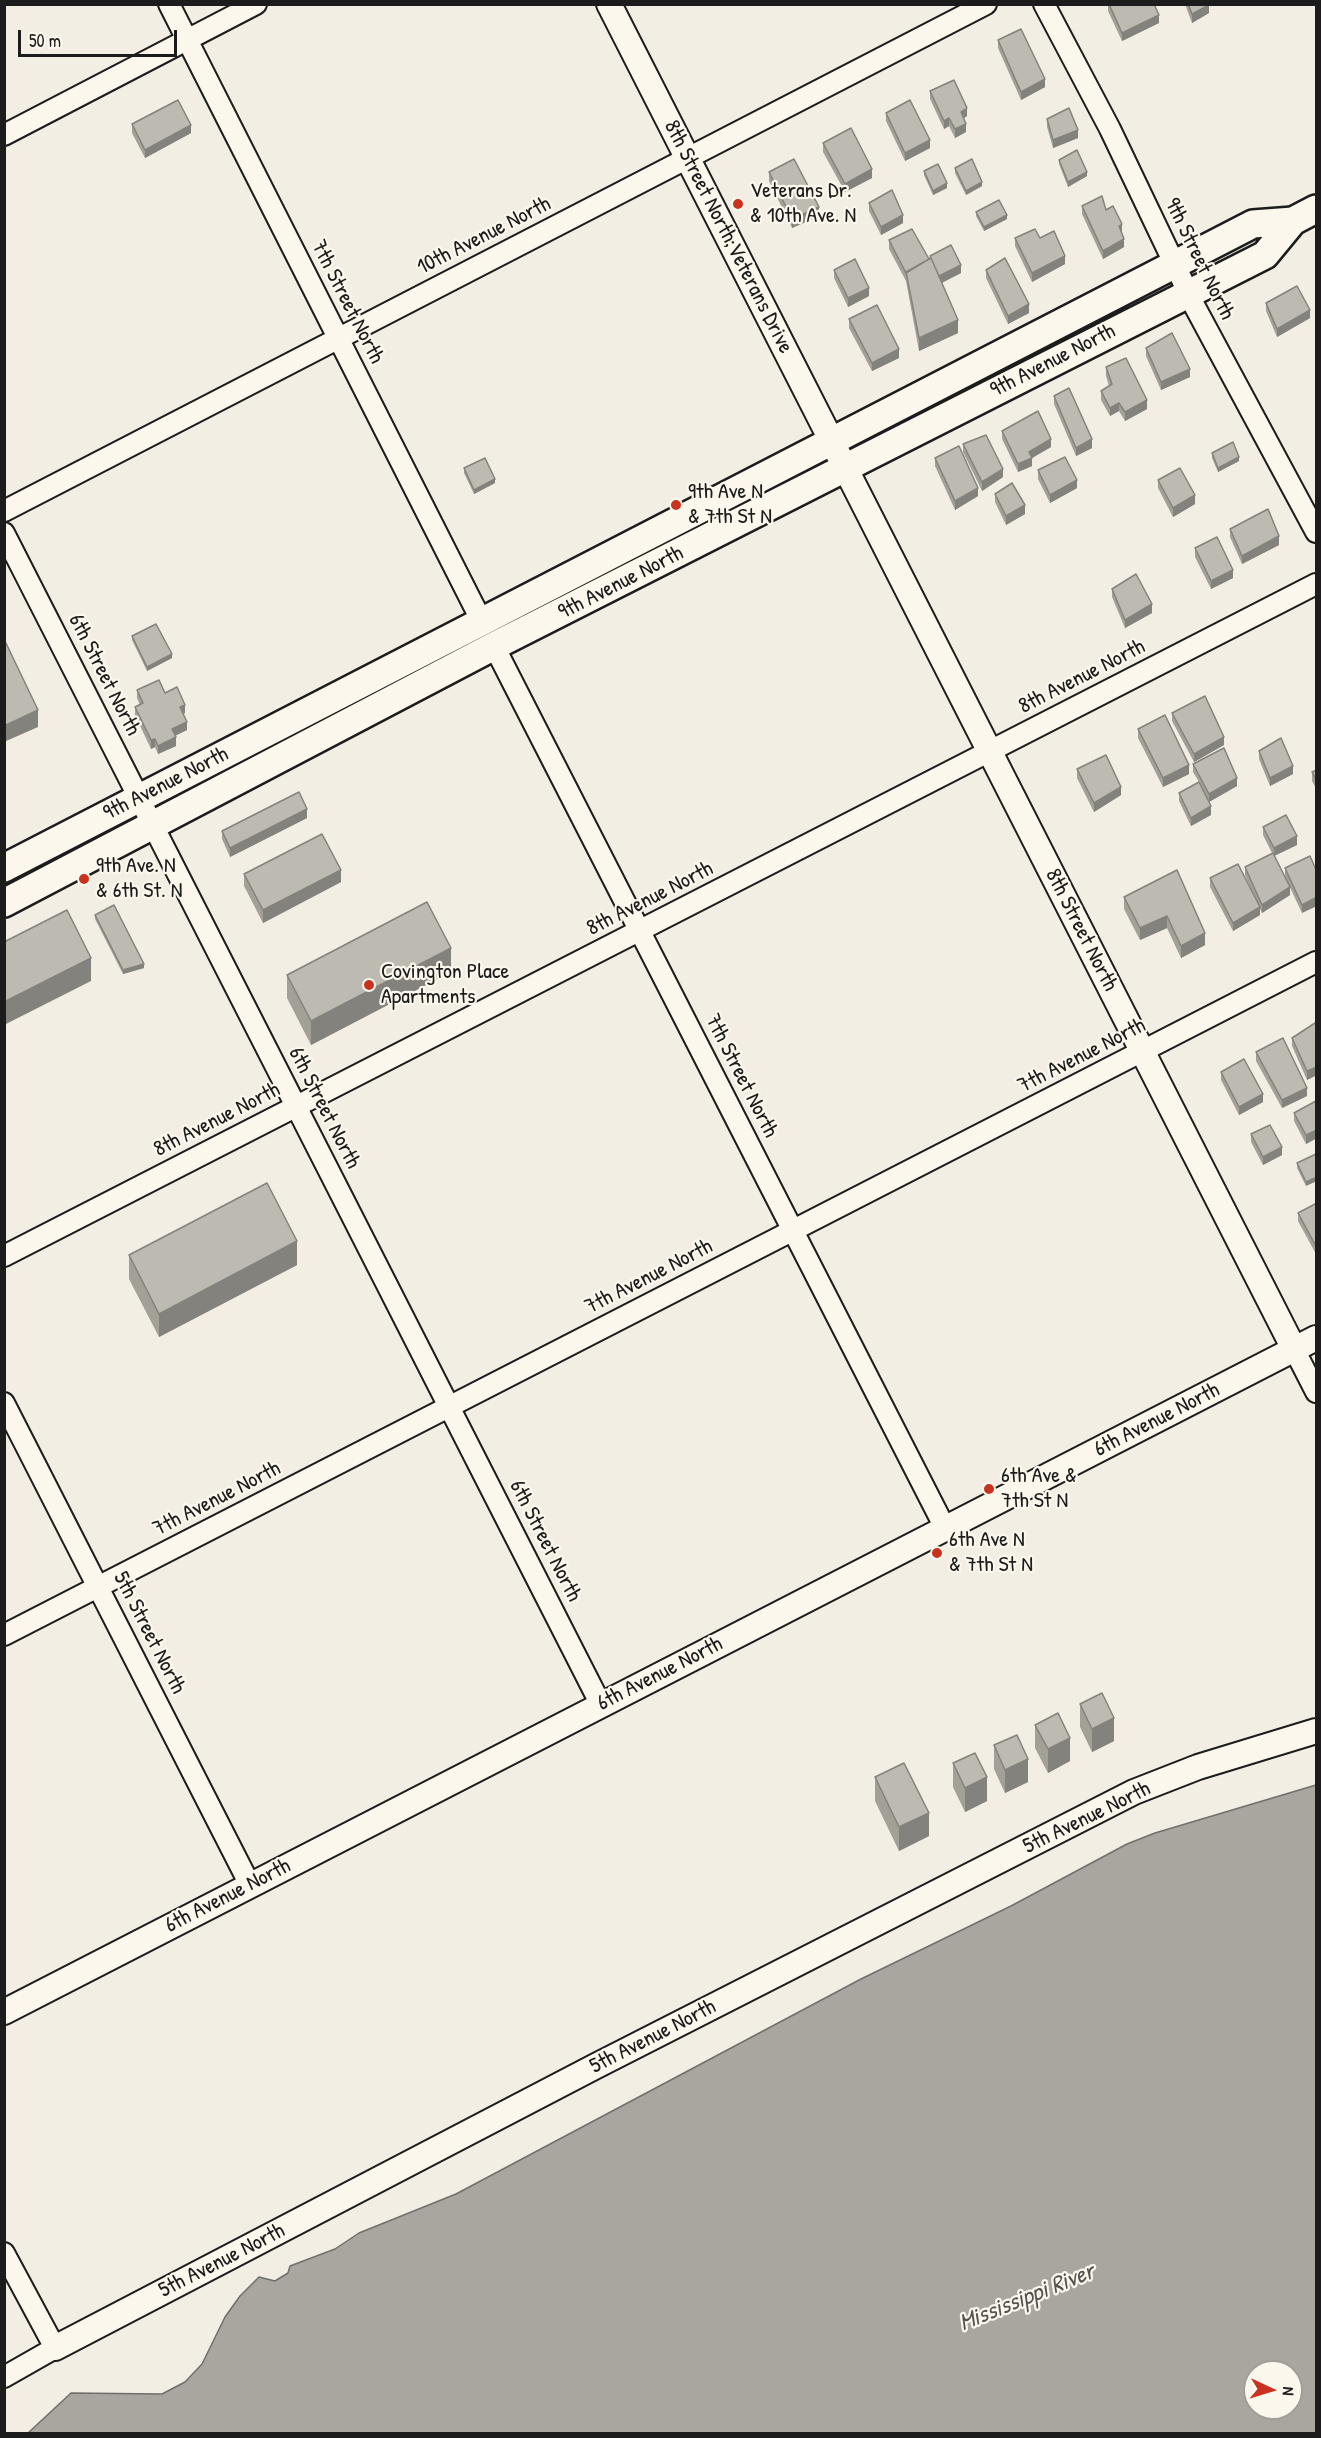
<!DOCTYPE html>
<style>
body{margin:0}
#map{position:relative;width:1321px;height:2438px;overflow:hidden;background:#f2eee4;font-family:"Patrick Hand",sans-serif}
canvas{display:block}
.frame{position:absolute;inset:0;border:6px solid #1c1c1c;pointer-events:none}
.north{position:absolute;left:1243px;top:2360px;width:60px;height:60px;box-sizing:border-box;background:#fbf7ec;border:2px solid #a29f99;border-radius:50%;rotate:94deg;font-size:16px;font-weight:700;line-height:24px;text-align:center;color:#1c1c1c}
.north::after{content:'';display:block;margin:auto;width:21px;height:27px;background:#c8321e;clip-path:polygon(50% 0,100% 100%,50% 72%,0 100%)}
.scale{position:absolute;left:18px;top:30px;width:159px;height:27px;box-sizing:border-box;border:3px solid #1c1c1c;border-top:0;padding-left:8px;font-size:18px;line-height:21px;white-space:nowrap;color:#1c1c1c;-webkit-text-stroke:4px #fbf7ec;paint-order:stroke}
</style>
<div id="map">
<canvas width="1321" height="2438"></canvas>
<div class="frame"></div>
<div class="north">N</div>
<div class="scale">50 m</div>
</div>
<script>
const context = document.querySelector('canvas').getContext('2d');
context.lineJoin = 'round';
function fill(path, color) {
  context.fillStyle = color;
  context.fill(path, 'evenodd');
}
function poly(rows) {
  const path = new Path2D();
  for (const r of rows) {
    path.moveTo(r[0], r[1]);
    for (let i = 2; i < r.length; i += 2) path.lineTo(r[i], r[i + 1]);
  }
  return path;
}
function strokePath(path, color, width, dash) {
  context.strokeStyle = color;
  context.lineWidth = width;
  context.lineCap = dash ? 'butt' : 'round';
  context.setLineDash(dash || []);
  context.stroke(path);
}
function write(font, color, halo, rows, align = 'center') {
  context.font = font + ' "Patrick Hand",sans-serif';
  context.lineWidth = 4.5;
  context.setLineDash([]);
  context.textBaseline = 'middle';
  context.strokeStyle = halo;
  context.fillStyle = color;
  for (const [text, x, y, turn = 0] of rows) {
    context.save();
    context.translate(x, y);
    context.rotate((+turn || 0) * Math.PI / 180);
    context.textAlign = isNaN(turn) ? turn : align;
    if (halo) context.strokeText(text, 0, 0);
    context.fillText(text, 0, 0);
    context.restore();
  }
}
const water = poly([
 [1316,1785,1316,2433,28,2433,71,2393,162,2394,185,2382,202,2364,225,2317,240,2296,259,2277,275,2281,288,2273,290,2266,335,2249,359,2233,456,2194,861,1979,1011,1906,1127,1844,1155,1833,1316,1785],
 [1255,2372,1291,2372,1291,2408,1255,2408,1255,2372]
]);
const minor = poly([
 [169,4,482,622],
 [1044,4,1110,129,1195,307,1316,532],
 [4,135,256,4],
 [4,511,986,4],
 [4,533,601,1705],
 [494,646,945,1528],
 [4,1256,1316,584],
 [1294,1349,1316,1392],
 [4,1403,250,1885],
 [4,1635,1316,962],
 [4,2253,55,2348,4,2377]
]);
const tertiary = poly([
 [609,4,1294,1349],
 [4,2012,1316,1338],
 [55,2348,596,2066,1134,1792,1198,1767,1316,1731]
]);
const secondary = poly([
 [4,868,1253,224,1293,221],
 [4,903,494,646,1265,255,1293,221,1316,209]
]);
const wall = poly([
 [1108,4,1154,4,1159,23,1122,41,1108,11],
 [1185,4,1209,4,1209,13,1192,23],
 [998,40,1045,87,1021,100,998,48],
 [930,91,967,116,964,118,966,132,955,138,949,126,944,129,930,99],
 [886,113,930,148,905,161,886,121],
 [1047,119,1078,138,1053,148,1047,127],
 [132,124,191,133,145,158,132,133],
 [823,143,872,178,845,192,823,152],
 [1059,160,1087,176,1068,187,1059,164],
 [955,168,982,186,966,195,955,173],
 [924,171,947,188,933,195,924,175],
 [769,172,819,216,792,228,769,181],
 [869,203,903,223,881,235,869,211],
 [1082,206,1106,210,1122,232,1122,233,1124,247,1103,259,1082,214],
 [976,212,1007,219,984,231,976,216],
 [1015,238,1040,238,1065,264,1032,282,1015,246],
 [889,240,929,259,930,258,930,256,961,273,942,283,958,333,919,351,906,281,889,249],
 [834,270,869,296,848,307,834,278],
 [986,270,1029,313,1008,324,986,278],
 [1266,303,1310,318,1277,337,1266,311],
 [849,319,899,358,872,371,849,328],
 [1146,348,1190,377,1161,390,1146,356],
 [1106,367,1147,409,1125,421,1119,411,1110,416,1101,400,1101,391,1109,386,1106,376],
 [1054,396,1092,448,1076,456,1054,404],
 [1002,431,1051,447,1032,458,1032,466,1018,472,1002,439],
 [963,444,1003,477,982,491,963,452],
 [1212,453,1239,461,1218,472,1212,458],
 [935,458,978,496,955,510,935,466],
 [464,468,495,483,474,494,464,473],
 [1038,470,1077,488,1050,503,1038,479],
 [1158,480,1195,504,1173,517,1158,488],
 [995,494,1025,514,1006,525,995,502],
 [1230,529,1279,545,1242,564,1230,537],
 [1195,548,1233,578,1211,589,1195,557],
 [1112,589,1152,613,1125,628,1112,597],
 [132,636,172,658,147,671,132,640],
 [137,690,165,693,185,713,183,714,187,730,175,736,176,746,158,754,155,747,151,749,135,715,135,707,140,705,137,698],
 [1172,713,1224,745,1194,762,1172,721],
 [1138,729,1189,774,1163,787,1138,738],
 [1259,751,1293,774,1270,786,1259,759],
 [1193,764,1237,786,1209,802,1211,815,1191,826,1179,801,1179,793,1199,782,1193,772],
 [1077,769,1121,795,1094,812,1077,778],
 [1317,770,1317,790,1312,781,1312,772],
 [307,818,230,857,222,839,222,831],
 [1263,827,1297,845,1274,856,1290,895,1262,913,1260,909,1260,915,1233,931,1210,887,1210,878,1254,896,1245,875,1245,867,1272,853,1263,835],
 [1310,856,1302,913,1285,877,1285,868],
 [1177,870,1205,945,1181,958,1167,928,1140,940,1124,909,1124,897],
 [244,874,341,882,263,923,244,886],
 [95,915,144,968,123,974,95,919],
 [451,972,311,1045,287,998,287,975],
 [1317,1025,1317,1075,1307,1080,1292,1046,1292,1038],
 [1256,1052,1307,1096,1282,1108,1256,1061],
 [1221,1072,1263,1102,1239,1115,1221,1080],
 [1316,1101,1317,1138,1306,1144,1294,1121,1294,1113],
 [1251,1134,1282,1155,1263,1165,1251,1142],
 [1316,1154,1306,1186,1297,1168,1297,1163],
 [1317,1203,1317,1256,1298,1221,1298,1213],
 [129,1255,297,1265,159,1337,129,1279],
 [1080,1704,1114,1741,1092,1752,1080,1727],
 [1035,1725,1070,1761,1048,1773,1035,1748],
 [994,1745,1028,1782,1005,1793,994,1769],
 [953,1763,987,1801,965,1812,953,1787],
 [875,1777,929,1836,899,1851,875,1801]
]);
const shadedWall = poly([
 [1209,5,1209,13,1192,23,1192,14],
 [1159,15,1159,23,1122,41,1122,33],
 [1045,79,1045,87,1021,100,1021,92],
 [967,108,967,116,961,120,961,112],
 [949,118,949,126,944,129,944,121],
 [966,124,966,132,955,138,955,129],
 [191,125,191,133,145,158,145,150],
 [1078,130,1078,138,1053,148,1053,140],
 [930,140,930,148,905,161,905,153],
 [872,169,872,178,845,192,845,184],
 [1087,172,1087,176,1068,187,1068,182],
 [982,182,982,186,966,195,966,191],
 [947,183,947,188,933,195,933,191],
 [819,207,819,216,792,228,792,219],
 [903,215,903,223,881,235,881,227],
 [1007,215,1007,219,984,231,984,227],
 [1122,224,1122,232,1119,234,1119,226],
 [1124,239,1124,247,1103,259,1103,251],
 [1065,256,1065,264,1032,282,1032,273],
 [961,265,961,273,939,284,939,276],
 [869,288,869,296,848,307,848,298],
 [1029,304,1029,313,1008,324,1008,316],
 [1310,310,1310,318,1277,337,1277,329],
 [958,320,958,333,919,351,919,338],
 [899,349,899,358,872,371,872,363],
 [1190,369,1190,377,1161,390,1161,382],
 [1147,400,1147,409,1125,421,1125,412],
 [1119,403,1119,411,1110,416,1110,408],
 [1051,439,1051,447,1032,458,1032,466,1018,472,1018,464,1029,452],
 [1092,439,1092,448,1076,456,1076,448],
 [1239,457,1239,461,1218,472,1218,468],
 [1003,469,1003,477,982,491,982,482],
 [495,479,495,483,474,494,474,490],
 [1077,480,1077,488,1050,503,1050,495],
 [978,488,978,496,955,510,955,501],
 [1195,495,1195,504,1173,517,1173,508],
 [1025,505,1025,514,1006,525,1006,516],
 [1279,536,1279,545,1242,564,1242,556],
 [1233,570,1233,578,1211,589,1211,581],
 [1152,604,1152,613,1125,628,1125,620],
 [172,654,172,658,147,671,147,667],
 [185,705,185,713,180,715,180,707],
 [38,710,38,727,4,742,4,726],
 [187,722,187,730,172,737,172,729],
 [176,737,176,746,158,754,158,746],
 [1224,737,1224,745,1194,762,1194,754],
 [155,739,155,747,151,749,151,740],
 [1189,765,1189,774,1163,787,1163,778],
 [1293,766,1293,774,1270,786,1270,778],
 [1237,778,1237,786,1209,802,1209,794],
 [1121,787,1121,795,1094,812,1094,803],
 [1211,806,1211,815,1191,826,1191,818],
 [307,809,307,818,230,857,230,848],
 [1297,836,1297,845,1274,856,1274,848],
 [341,870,341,882,263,923,263,910],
 [1290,887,1290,895,1262,913,1262,905],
 [1317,897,1317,906,1302,913,1302,905],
 [1260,907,1260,915,1233,931,1233,923],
 [1167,916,1167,928,1140,940,1140,928],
 [1205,933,1205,945,1181,958,1181,946],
 [451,948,451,972,311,1045,311,1021],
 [91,958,91,981,4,1025,4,1002],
 [144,964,144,968,123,974,123,970],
 [1317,1067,1317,1075,1307,1080,1307,1071],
 [1307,1088,1307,1096,1282,1108,1282,1100],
 [1263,1094,1263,1102,1239,1115,1239,1107],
 [1317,1130,1317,1138,1306,1144,1306,1135],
 [1282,1147,1282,1155,1263,1165,1263,1157],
 [1317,1177,1317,1181,1306,1186,1306,1182],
 [297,1241,297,1265,159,1337,159,1314],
 [1114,1718,1114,1741,1092,1752,1092,1729],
 [1070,1738,1070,1761,1048,1773,1048,1749],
 [1028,1759,1028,1782,1005,1793,1005,1770],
 [987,1777,987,1801,965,1812,965,1788],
 [929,1813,929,1836,899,1851,899,1827]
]);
const building = poly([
 [1109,4,1154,4,1159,15,1122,33,1109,4],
 [1188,4,1209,4,1209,5,1192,14,1188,4],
 [1021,29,1045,79,1021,92,998,40,1021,29],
 [954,80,967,108,961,112,966,124,955,129,949,118,944,121,930,91,954,80],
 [178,100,191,125,145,150,132,124,178,100],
 [910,100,930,140,905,153,886,113,910,100],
 [1069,108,1078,130,1053,140,1047,119,1069,108],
 [851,128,872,169,845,184,823,143,851,128],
 [1077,150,1087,172,1068,182,1059,160,1077,150],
 [794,159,819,207,792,219,769,172,794,159],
 [972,159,982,182,966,191,955,168,972,159],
 [938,164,947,183,933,191,924,171,938,164],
 [892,190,903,215,881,227,869,203,892,190],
 [1102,196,1106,210,1113,206,1122,224,1119,226,1124,239,1103,251,1082,206,1102,196],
 [999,200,1007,215,984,227,976,212,999,200],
 [912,229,929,259,906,273,889,240,912,229],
 [1035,229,1040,238,1054,231,1065,256,1032,273,1015,238,1035,229],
 [951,245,961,265,939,276,930,256,951,245],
 [931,258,958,320,919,338,906,272,931,258],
 [1005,258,1029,304,1008,316,986,270,1005,258],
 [855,259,869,288,848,298,834,270,855,259],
 [1297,286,1310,310,1277,329,1266,303,1297,286],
 [877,305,899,349,872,363,849,319,877,305],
 [1172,333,1190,369,1161,382,1146,348,1172,333],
 [1126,358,1147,400,1125,412,1119,403,1110,408,1101,391,1112,384,1106,367,1126,358],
 [1069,388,1092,439,1076,448,1054,396,1069,388],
 [1038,411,1051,439,1029,452,1032,458,1018,464,1002,431,1038,411],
 [986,435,1003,469,982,482,963,444,986,435],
 [1233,442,1239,457,1218,468,1212,453,1233,442],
 [959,446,978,488,955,501,935,458,959,446],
 [1065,457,1077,480,1050,495,1038,470,1065,457],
 [485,458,495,479,474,490,464,468,485,458],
 [1180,468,1195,495,1173,508,1158,480,1180,468],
 [1012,483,1025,505,1006,516,995,494,1012,483],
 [1268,509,1279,536,1242,556,1230,529,1268,509],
 [1217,537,1233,570,1211,581,1195,548,1217,537],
 [1136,574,1152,604,1125,620,1112,589,1136,574],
 [156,624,172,654,147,667,132,636,156,624],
 [4,639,38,710,4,726,4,639],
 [159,680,165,693,177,687,185,705,180,707,187,722,172,729,176,737,158,746,155,739,151,740,135,707,143,703,137,690,159,680],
 [1205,696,1224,737,1194,754,1172,713,1205,696],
 [1165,715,1189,765,1163,778,1138,729,1165,715],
 [1281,738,1293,766,1270,778,1259,751,1281,738],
 [1224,748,1237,778,1209,794,1193,764,1224,748],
 [1106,755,1121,787,1094,803,1077,769,1106,755],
 [1317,770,1317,781,1312,772,1317,770],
 [1199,782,1211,806,1191,818,1179,793,1199,782],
 [299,792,307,809,230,848,222,831,299,792],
 [1286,815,1297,836,1274,848,1263,827,1286,815],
 [322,834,341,870,263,910,244,874,322,834],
 [1273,853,1290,887,1262,905,1245,867,1273,853],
 [1310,856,1317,872,1317,897,1302,905,1285,868,1310,856],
 [1238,864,1260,907,1233,923,1210,878,1238,864],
 [1177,870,1205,933,1181,946,1167,916,1140,928,1124,897,1177,870],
 [427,902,451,948,311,1021,287,975,427,902],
 [114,905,144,964,123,970,95,915,114,905],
 [67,910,91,958,4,1002,4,942,67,910],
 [1315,1023,1317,1025,1317,1067,1307,1071,1292,1038,1315,1023],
 [1283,1038,1307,1088,1282,1100,1256,1052,1283,1038],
 [1244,1059,1263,1094,1239,1107,1221,1072,1244,1059],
 [1316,1101,1317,1130,1306,1135,1294,1113,1316,1101],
 [1270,1125,1282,1147,1263,1157,1251,1134,1270,1125],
 [1316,1154,1317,1177,1306,1182,1297,1163,1316,1154],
 [267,1183,297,1241,159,1314,129,1255,267,1183],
 [1317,1203,1317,1248,1298,1213,1317,1203],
 [1102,1693,1114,1718,1092,1729,1080,1704,1102,1693],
 [1058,1713,1070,1738,1048,1749,1035,1725,1058,1713],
 [1017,1735,1028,1759,1005,1770,994,1745,1017,1735],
 [975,1753,987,1777,965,1788,953,1763,975,1753],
 [904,1763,929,1813,899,1827,875,1777,904,1763]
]);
const markers = [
 [738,204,6,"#c8321e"],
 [676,505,6,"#c8321e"],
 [84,879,6,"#c8321e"],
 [369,985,6,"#c8321e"],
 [989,1489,6,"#c8321e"],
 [937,1553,6,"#c8321e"]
];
const poiNames = [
 ["Veterans Dr.",750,191],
 ["& 10th Ave. N",750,216],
 ["9th Ave N",688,492],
 ["& 7th St N",688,517],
 ["9th Ave. N",96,866],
 ["& 6th St. N",96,891],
 ["Covington Place",381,972],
 ["Apartments",381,997],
 ["6th Ave &",1001,1476],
 ["7th St N",1001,1501],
 ["6th Ave N",949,1540],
 ["& 7th St N",949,1565]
];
const streetNames = [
 ["10th Avenue North",484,236,-27],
 ["8th Street North;Veterans Drive",728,237,63],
 ["9th Street North",1199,259,64],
 ["7th Street North",347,302,63],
 ["9th Avenue North",1053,361,-27],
 ["9th Avenue North",621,583,-27],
 ["6th Street North",104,675,63],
 ["8th Avenue North",1082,677,-27],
 ["9th Avenue North",166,784,-27],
 ["8th Avenue North",650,899,-27],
 ["8th Street North",1081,930,63],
 ["7th Avenue North",1082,1056,-27],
 ["7th Street North",741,1076,63],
 ["6th Street North",324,1108,63],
 ["8th Avenue North",217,1120,-27],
 ["7th Avenue North",649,1277,-27],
 ["6th Avenue North",1157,1420,-27],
 ["7th Avenue North",217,1499,-27],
 ["6th Street North",545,1541,63],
 ["5th Street North",149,1633,63],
 ["6th Avenue North",660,1674,-27],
 ["5th Avenue North",1087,1818,-26],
 ["6th Avenue North",228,1896,-27],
 ["5th Avenue North",653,2037,-27],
 ["5th Avenue North",222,2261,-27]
];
const waterNames = [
 ["Mississippi River",1027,2298,-22]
];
fill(water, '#a9a6a0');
strokePath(water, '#716f6b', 1.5);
strokePath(minor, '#1c1c1c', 24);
strokePath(tertiary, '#1c1c1c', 28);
strokePath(secondary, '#1c1c1c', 32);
strokePath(minor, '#fbf7ec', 20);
strokePath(tertiary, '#fbf7ec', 24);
strokePath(secondary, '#fbf7ec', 27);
fill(wall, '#a3a098');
fill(shadedWall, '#84827c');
fill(building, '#bdbab1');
strokePath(building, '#84827c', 1.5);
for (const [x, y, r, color] of markers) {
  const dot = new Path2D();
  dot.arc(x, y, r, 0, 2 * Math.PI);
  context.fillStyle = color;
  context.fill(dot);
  strokePath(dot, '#fbf7ec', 2);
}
write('22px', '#1c1c1c', '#fbf7ec', poiNames, 'left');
write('22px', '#1c1c1c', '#fbf7ec', streetNames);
write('italic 24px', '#545351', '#fbf7ec', waterNames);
</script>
